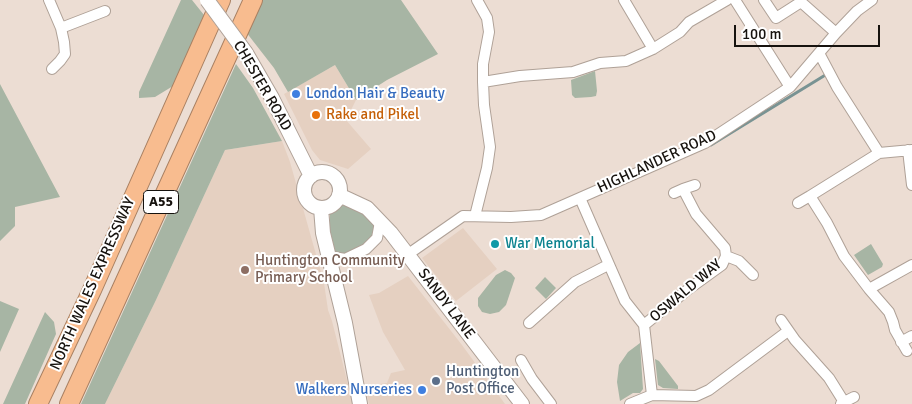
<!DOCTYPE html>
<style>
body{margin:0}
#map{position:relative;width:912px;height:404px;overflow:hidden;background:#ecddd3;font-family:Signika,sans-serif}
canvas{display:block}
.scale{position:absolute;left:734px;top:25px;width:146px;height:22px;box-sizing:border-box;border:2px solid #16120e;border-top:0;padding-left:6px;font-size:15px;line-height:18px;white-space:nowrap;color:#16120e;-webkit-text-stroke:4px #fff;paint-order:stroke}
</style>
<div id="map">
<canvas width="912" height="404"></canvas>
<div class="scale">100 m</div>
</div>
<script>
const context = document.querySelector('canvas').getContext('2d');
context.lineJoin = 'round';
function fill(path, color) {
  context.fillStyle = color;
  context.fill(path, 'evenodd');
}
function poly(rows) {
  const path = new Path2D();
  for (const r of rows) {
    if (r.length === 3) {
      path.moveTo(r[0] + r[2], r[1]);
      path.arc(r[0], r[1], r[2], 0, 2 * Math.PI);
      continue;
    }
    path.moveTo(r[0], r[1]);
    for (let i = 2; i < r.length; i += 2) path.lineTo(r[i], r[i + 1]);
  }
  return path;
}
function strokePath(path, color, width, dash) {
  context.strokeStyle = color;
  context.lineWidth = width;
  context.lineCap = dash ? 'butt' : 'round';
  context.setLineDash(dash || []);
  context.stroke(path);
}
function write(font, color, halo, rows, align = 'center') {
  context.font = font + ' Signika,sans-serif';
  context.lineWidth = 4;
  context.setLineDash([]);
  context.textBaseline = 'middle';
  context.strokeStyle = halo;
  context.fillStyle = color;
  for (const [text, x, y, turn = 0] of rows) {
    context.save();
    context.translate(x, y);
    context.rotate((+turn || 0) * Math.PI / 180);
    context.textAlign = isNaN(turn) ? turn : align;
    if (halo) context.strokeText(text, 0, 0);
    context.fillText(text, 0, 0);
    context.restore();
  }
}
const built = poly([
 [335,65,356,100,346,120,371,149,348,169,320,160,312,150,284,94],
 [282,141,290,162,324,283,328,310,332,321,353,404,105,404,156,300,225,150],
 [463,228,497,269,456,301,422,258],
 [408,276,462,345,505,404,369,404,365,386,387,383,391,373,405,370,383,332,369,295,379,293]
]);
const green = poly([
 [181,0,192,0,204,15,173,86,155,97,139,98,139,92],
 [262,0,401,0,438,54,387,80,356,100,335,65,288,92,274,68,246,32],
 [236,64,253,88,282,141,225,150,156,300,105,404,81,404],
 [595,71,597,91,596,96,591,97,575,98,572,95,571,80],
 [0,84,60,197,15,207,15,226,0,241],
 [340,205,357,208,373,220,376,228,371,242,346,255,339,255,335,251,330,230,330,213],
 [871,244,883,264,882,267,868,275,854,255],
 [505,270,511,273,515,278,506,305,499,312,490,314,482,312,478,306,478,298,496,275],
 [545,277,556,288,546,299,535,288],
 [0,301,19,309,0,352],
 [45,312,54,322,56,334,25,404,3,404],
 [640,343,643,389,640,393,633,393,620,401,617,382,619,365,628,352],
 [655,359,659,361,678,386,678,389,663,388,658,385]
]);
const stream = poly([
 [711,145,827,74]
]);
const street = poly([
 [49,0,61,28,105,11],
 [624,0,653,49],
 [735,0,790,87],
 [764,0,776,18,801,2,836,33],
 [819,53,837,87,879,153],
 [52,69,60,61,65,54,64,42,61,28],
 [483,82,520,76,573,72,600,63,626,61,653,49,680,32,689,22,727,0],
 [908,150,912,185],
 [912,150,879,153,810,196,827,223,844,256,869,289,912,265],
 [695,185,683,189,696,214,725,248,726,256,739,261,753,275],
 [674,193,683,189],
 [580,198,625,301,644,325,652,395],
 [798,203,810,196],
 [475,216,487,168,490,147,484,105,483,82,483,64,489,32,487,18,477,0],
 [407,255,463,216,511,217,541,215,705,143,790,87,836,33,857,11,872,0],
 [328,256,345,259,366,249,377,238,380,222],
 [869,289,889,312,893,322,895,330,907,351],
 [781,320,795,340,829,378,844,402,841,404],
 [529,323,575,282,608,265],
 [644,325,686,291,722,265,726,256],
 [901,342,912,336],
 [521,360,532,379,551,404],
 [844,402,854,397],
 [630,404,652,395,696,396,709,390,788,331]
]);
const secondary = poly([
 [246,53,272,98,311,176],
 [322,190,18],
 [339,195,367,208,391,233,522,404],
 [321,208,323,233,345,323,360,404]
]);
const highway = poly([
 [38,404,92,290,221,0],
 [69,404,253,0]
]);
const secondaryBridge = poly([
 [207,0,246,53]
]);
const markers = [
 [296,94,5,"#3f7fe0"],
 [316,115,5,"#e8710a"],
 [495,244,5,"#0f9aa8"],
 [245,270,5,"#8d6e63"],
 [436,381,5,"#5c6f8a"],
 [422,390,5,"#3f7fe0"]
];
const shields = [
 [161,202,35]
];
const shieldNames = [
 ["A55",161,202]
];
const streetNames = [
 ["CHESTER ROAD",262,86,60],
 ["HIGHLANDER ROAD",657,162,-25],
 ["NORTH WALES EXPRESSWAY",93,284,-66],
 ["OSWALD WAY",686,291,-40],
 ["SANDY LANE",446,304,53]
];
const shopNames = [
 ["London Hair & Beauty",306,94],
 ["Walkers Nurseries",412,390,"right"]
];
const foodNames = [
 ["Rake and Pikel",326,115]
];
const cultureNames = [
 ["War Memorial",505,244]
];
const educationNames = [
 ["Huntington Community",255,261],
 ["Primary School",255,278]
];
const serviceNames = [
 ["Huntington",446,372],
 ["Post Office",446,389]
];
fill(built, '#e5d0c1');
fill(green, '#a7b5a4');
strokePath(stream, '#799393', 3);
strokePath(street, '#afa197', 12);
strokePath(secondary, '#afa197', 16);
strokePath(highway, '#a98062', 20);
strokePath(street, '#fff', 10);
strokePath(secondary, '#fff', 14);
strokePath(highway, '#f8bc8f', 18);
strokePath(secondaryBridge, '#afa197', 16, []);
strokePath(secondaryBridge, '#fff', 14);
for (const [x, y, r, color] of markers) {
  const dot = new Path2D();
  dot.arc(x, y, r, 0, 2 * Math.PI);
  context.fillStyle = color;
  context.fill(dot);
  strokePath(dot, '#fff', 2);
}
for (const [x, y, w] of shields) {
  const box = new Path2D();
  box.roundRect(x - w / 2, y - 11.5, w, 23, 4);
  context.fillStyle = '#fff';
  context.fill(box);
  strokePath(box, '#16120e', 1);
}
write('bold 14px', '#16120e', null, shieldNames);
write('15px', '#16120e', '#fff', streetNames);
write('15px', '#366cbe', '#fff', shopNames, 'left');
write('15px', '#c56008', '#fff', foodNames, 'left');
write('15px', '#0d838f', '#fff', cultureNames, 'left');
write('15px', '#785e54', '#fff', educationNames, 'left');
write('15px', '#4e5e75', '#fff', serviceNames, 'left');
</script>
